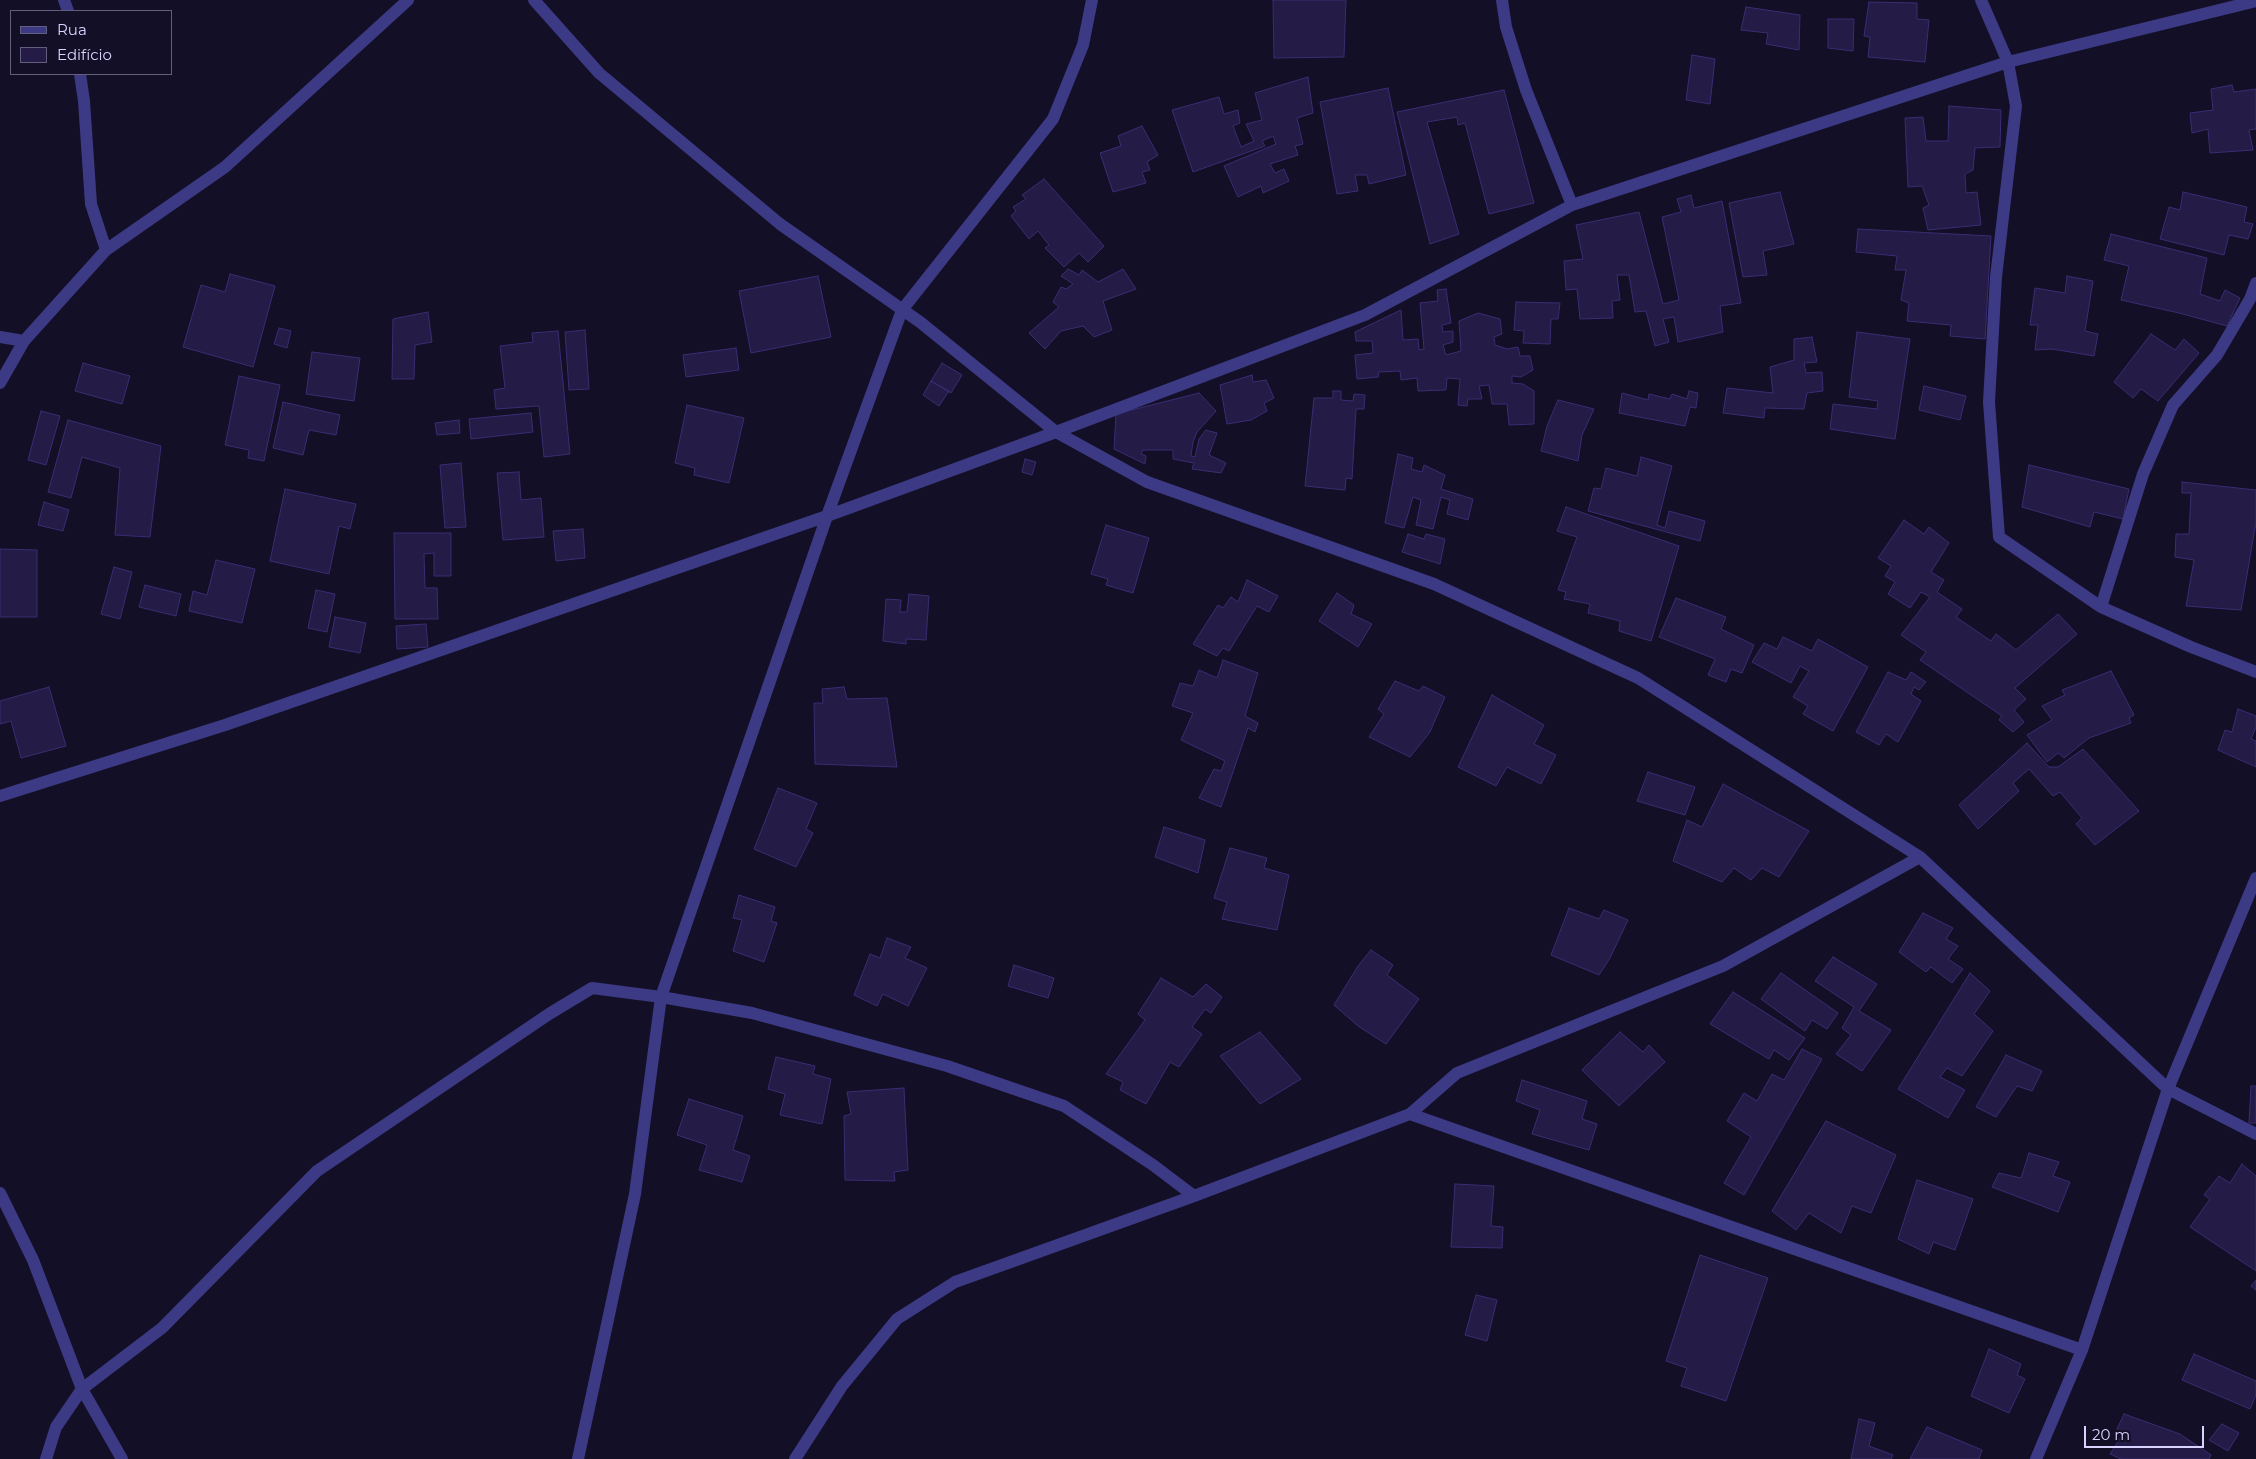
<!DOCTYPE html>
<meta charset="utf-8">
<style>
body{margin:0}
#map{position:relative;width:2256px;height:1459px;overflow:hidden;background:#130f26;font-family:Montserrat,sans-serif}
canvas{display:block}
.legend{position:absolute;left:10px;top:10px;width:162px;height:65px;box-sizing:border-box;background:#130f26;border:1px solid #625e7d;margin:0;padding:6px 9px;list-style:none;font-size:15px;color:#d9d4ff}
.legend li{display:flex;align-items:center;gap:10px;height:25px}
.legend b{width:25px;border:1px solid #625e7d}
.scale{position:absolute;left:2084px;top:1426px;width:120px;height:22px;box-sizing:border-box;border:2px solid #d9d4ff;border-top:0;padding-left:6px;font-size:15px;line-height:18px;white-space:nowrap;color:#d9d4ff;-webkit-text-stroke:4px #130f26;paint-order:stroke}
</style>
<div id="map">
<canvas width="2256" height="1459"></canvas>
<ul class="legend">
<li><b style="height:6px;background:#3d3a85"></b>Rua</li>
<li><b style="height:14px;background:#241b47"></b>Edifício</li>
</ul>
<div class="scale">20 m</div>
</div>
<script>
const context = document.querySelector('canvas').getContext('2d');
context.lineJoin = 'round';
function fill(path, color) {
  context.fillStyle = color;
  context.fill(path, 'evenodd');
}
function poly(rows) {
  const path = new Path2D();
  for (const r of rows) {
    path.moveTo(r[0], r[1]);
    for (let i = 2; i < r.length; i += 2) path.lineTo(r[i], r[i + 1]);
  }
  return path;
}
function strokePath(path, color, width, dash) {
  context.strokeStyle = color;
  context.lineWidth = width;
  context.lineCap = dash ? 'butt' : 'round';
  context.setLineDash(dash || []);
  context.stroke(path);
}
const building = poly([
 [1273,0,1346,0,1344,57,1274,58,1273,0],
 [1869,2,1917,3,1917,19,1929,20,1925,62,1868,57,1870,37,1864,36,1869,2],
 [1746,7,1800,15,1799,50,1766,44,1768,33,1741,30,1746,7],
 [1828,19,1854,19,1853,51,1828,48,1828,19],
 [1692,55,1715,59,1710,104,1686,100,1692,55],
 [1308,77,1313,113,1297,118,1303,144,1295,146,1298,155,1270,164,1275,173,1284,169,1289,181,1263,193,1261,186,1238,197,1224,166,1276,144,1273,136,1262,141,1265,146,1193,172,1172,110,1219,97,1224,114,1238,110,1240,123,1233,126,1241,147,1254,141,1246,124,1262,120,1255,93,1308,77],
 [2232,85,2234,92,2256,89,2256,129,2249,130,2253,150,2210,153,2208,129,2192,133,2190,113,2213,110,2211,89,2232,85],
 [1388,88,1406,175,1369,184,1367,175,1355,175,1358,191,1337,194,1320,102,1388,88],
 [1504,90,1534,203,1489,214,1465,123,1458,125,1457,117,1427,122,1459,234,1430,244,1397,112,1504,90],
 [1949,106,2001,110,2000,147,1975,148,1973,170,1965,174,1966,193,1977,192,1981,225,1928,230,1923,208,1929,205,1922,186,1908,187,1905,118,1923,117,1926,141,1948,141,1949,106],
 [1142,126,1158,155,1147,162,1150,170,1142,172,1146,183,1113,192,1100,153,1121,146,1118,136,1142,126],
 [1044,179,1104,246,1088,262,1079,253,1064,267,1045,248,1049,245,1038,231,1029,239,1011,216,1016,211,1013,207,1026,199,1022,195,1044,179],
 [1780,192,1794,244,1763,251,1767,275,1743,277,1729,203,1780,192],
 [2183,192,2247,207,2244,222,2253,224,2248,239,2229,235,2224,255,2160,239,2169,207,2180,210,2183,192],
 [1691,195,1694,208,1722,201,1741,303,1720,306,1723,332,1678,342,1674,317,1663,319,1669,342,1655,346,1646,311,1635,312,1629,275,1617,275,1620,300,1612,301,1613,318,1580,319,1577,289,1566,290,1564,261,1583,259,1576,225,1639,212,1663,304,1679,300,1662,217,1681,212,1677,199,1691,195],
 [1858,229,1991,236,1985,339,1950,336,1951,325,1907,321,1909,303,1901,300,1906,270,1895,270,1897,256,1856,252,1858,229],
 [2111,234,2207,258,2200,294,2220,301,2225,290,2240,298,2227,326,2179,313,2121,300,2129,266,2104,260,2111,234],
 [1068,269,1079,275,1082,270,1098,282,1123,269,1136,289,1103,301,1112,330,1094,337,1083,326,1061,331,1045,349,1029,333,1059,307,1053,302,1061,287,1066,289,1073,284,1061,276,1068,269],
 [230,274,275,286,253,367,183,347,201,285,225,292,230,274],
 [818,276,831,337,751,353,739,291,818,276],
 [2067,276,2093,281,2085,331,2098,334,2094,356,2052,349,2035,350,2038,325,2030,325,2035,288,2065,293,2067,276],
 [1446,289,1451,323,1442,325,1443,332,1453,331,1453,342,1443,345,1446,355,1461,351,1459,321,1478,313,1500,319,1502,334,1494,337,1495,345,1507,349,1518,347,1520,356,1530,356,1533,370,1521,377,1512,376,1512,383,1523,384,1534,391,1534,424,1509,425,1507,404,1492,404,1489,385,1479,386,1482,399,1468,399,1467,406,1458,405,1460,379,1447,378,1446,390,1418,391,1417,378,1401,380,1400,371,1379,372,1378,377,1357,379,1355,355,1373,353,1372,341,1356,341,1355,332,1401,310,1403,340,1418,339,1419,350,1424,349,1420,303,1438,301,1437,290,1446,289],
 [1516,302,1560,303,1558,319,1551,319,1550,344,1523,343,1524,331,1514,330,1516,302],
 [428,312,432,342,415,345,414,379,392,379,393,319,428,312],
 [279,328,291,331,287,348,274,344,279,328],
 [585,330,589,389,569,390,565,332,585,330],
 [558,331,570,454,544,457,539,406,496,409,494,390,505,388,500,346,533,342,532,333,558,331],
 [1857,332,1910,339,1895,439,1830,429,1833,404,1877,409,1878,401,1849,397,1857,332],
 [2151,334,2175,350,2184,339,2199,353,2158,401,2141,389,2133,398,2114,382,2151,334],
 [1812,337,1817,362,1804,363,1806,373,1822,372,1823,391,1807,393,1804,409,1765,408,1764,418,1723,413,1727,388,1773,393,1770,367,1794,360,1794,339,1812,337],
 [736,348,739,370,686,377,683,355,736,348],
 [312,352,360,358,354,401,306,394,312,352],
 [83,363,130,376,122,404,75,391,83,363],
 [942,363,962,375,951,393,931,381,942,363],
 [1252,375,1253,382,1266,380,1274,398,1264,403,1267,411,1251,420,1227,424,1220,385,1252,375],
 [239,376,280,385,264,461,248,458,249,450,225,445,239,376],
 [931,381,949,391,939,406,923,395,931,381],
 [1924,386,1966,396,1960,420,1919,410,1924,386],
 [1333,391,1341,391,1341,400,1353,401,1354,394,1365,395,1364,409,1356,409,1352,479,1346,478,1345,490,1305,486,1314,398,1333,398,1333,391],
 [1689,391,1698,393,1696,408,1690,407,1685,426,1619,413,1622,393,1648,400,1649,394,1670,399,1672,394,1687,399,1689,391],
 [1199,393,1216,411,1197,432,1193,442,1191,456,1195,457,1199,439,1206,430,1217,433,1209,455,1226,463,1221,473,1192,469,1194,463,1173,459,1173,450,1143,450,1141,454,1146,456,1145,464,1114,449,1116,414,1199,393],
 [1558,400,1594,409,1582,435,1578,461,1541,451,1547,426,1558,400],
 [283,402,340,415,336,435,309,430,303,455,273,448,283,402],
 [687,405,744,418,729,483,694,475,695,468,675,463,687,405],
 [41,411,60,416,46,465,28,460,41,411],
 [531,413,533,432,471,439,469,419,531,413],
 [68,420,161,446,150,537,115,535,120,468,82,457,71,498,48,492,68,420],
 [459,420,460,433,437,435,435,423,459,420],
 [1398,454,1413,458,1411,469,1422,472,1424,465,1445,475,1441,489,1473,499,1468,520,1447,514,1450,500,1441,497,1433,529,1416,525,1421,500,1413,497,1404,528,1385,523,1398,454],
 [1641,457,1672,466,1657,525,1665,528,1669,511,1705,521,1700,541,1588,511,1594,488,1601,489,1606,468,1637,476,1641,457],
 [1025,459,1036,462,1032,475,1022,472,1025,459],
 [461,463,466,527,445,528,440,465,461,463],
 [2029,465,2129,489,2123,519,2094,512,2090,527,2022,507,2029,465],
 [519,472,521,500,541,498,544,537,503,540,497,473,519,472],
 [2182,482,2256,490,2256,522,2241,610,2186,606,2194,560,2175,557,2176,534,2189,534,2191,493,2182,493,2182,482],
 [285,489,356,504,350,529,339,526,329,574,270,561,285,489],
 [44,502,69,510,63,531,38,525,44,502],
 [1566,507,1679,546,1651,641,1619,631,1620,621,1588,613,1590,604,1564,599,1566,592,1558,590,1577,537,1557,531,1566,507],
 [1904,520,1924,534,1929,527,1949,543,1931,572,1944,580,1937,592,1962,609,1956,617,1991,641,1996,634,2016,650,2058,614,2077,634,2015,688,2026,699,2014,710,2024,722,2013,732,1999,720,2002,716,1920,660,1926,652,1901,635,1930,597,1921,592,1910,608,1888,594,1895,582,1885,576,1891,566,1878,558,1904,520],
 [1106,525,1149,538,1133,593,1106,585,1108,579,1091,574,1106,525],
 [583,529,585,558,556,561,553,531,583,529],
 [394,533,451,533,451,576,434,576,434,553,424,554,425,588,437,588,438,619,395,619,394,533],
 [1408,534,1424,539,1426,534,1445,539,1440,564,1402,552,1408,534],
 [0,549,37,550,37,617,0,617,0,549],
 [216,560,255,569,242,623,189,611,193,591,207,595,216,560],
 [114,567,132,572,120,619,101,614,114,567],
 [1247,580,1278,596,1269,612,1257,606,1229,651,1223,648,1217,656,1193,644,1218,605,1223,608,1231,597,1238,602,1247,580],
 [145,585,181,594,176,616,139,607,145,585],
 [316,590,335,594,327,632,308,628,316,590],
 [1337,593,1354,605,1351,614,1372,624,1358,647,1319,621,1337,593],
 [909,594,929,596,926,640,906,639,906,644,883,641,886,599,901,600,900,612,907,612,909,594],
 [1676,598,1726,617,1721,629,1754,645,1742,673,1731,669,1726,682,1708,675,1715,659,1659,637,1676,598],
 [335,617,366,623,360,653,329,647,335,617],
 [426,624,428,647,397,649,396,626,426,624],
 [1783,637,1812,651,1818,639,1868,667,1833,731,1803,714,1808,706,1793,697,1809,671,1800,666,1791,683,1752,662,1764,643,1777,649,1783,637],
 [1223,660,1258,673,1245,716,1258,723,1255,732,1248,728,1221,807,1199,798,1214,769,1221,771,1225,761,1181,740,1193,713,1172,706,1180,683,1193,686,1199,670,1217,678,1223,660],
 [2111,671,2134,715,2129,718,2131,723,2089,738,2064,758,2058,753,2047,762,2027,735,2052,720,2042,706,2065,695,2062,690,2111,671],
 [1888,672,1906,680,1911,672,1926,682,1919,690,1914,687,1911,694,1921,701,1898,742,1886,734,1879,745,1856,732,1888,672],
 [1395,681,1419,691,1423,686,1445,697,1430,732,1410,757,1369,737,1384,714,1378,709,1395,681],
 [49,687,66,746,21,758,11,721,0,724,0,701,49,687],
 [844,687,847,699,887,698,897,767,815,764,814,703,823,703,822,689,844,687],
 [1492,695,1544,725,1534,744,1556,755,1541,784,1507,767,1496,786,1458,767,1492,695],
 [2238,709,2256,716,2256,727,2251,739,2256,741,2256,767,2218,750,2225,730,2232,732,2238,709],
 [2027,743,2049,767,2058,767,2083,749,2139,811,2095,845,2076,824,2082,818,2060,792,2053,796,2029,769,2013,783,2019,791,1978,829,1959,805,2027,743],
 [1648,772,1695,787,1685,815,1637,801,1648,772],
 [1723,784,1809,831,1779,877,1762,868,1751,880,1734,868,1722,882,1673,861,1687,820,1702,827,1723,784],
 [778,788,817,803,806,829,813,833,796,867,754,849,778,788],
 [1164,827,1205,840,1198,873,1155,857,1164,827],
 [1230,848,1267,858,1264,868,1289,875,1277,930,1222,919,1227,902,1214,898,1230,848],
 [739,895,775,907,771,921,777,923,764,962,733,951,742,920,733,918,739,895],
 [1569,908,1599,919,1604,910,1628,920,1610,958,1599,975,1551,955,1569,908],
 [1923,913,1953,928,1946,939,1958,946,1948,959,1963,969,1952,983,1931,967,1926,972,1899,952,1923,913],
 [887,938,911,947,905,958,927,968,908,1006,883,994,877,1006,854,995,870,954,880,958,887,938],
 [1371,950,1393,965,1387,975,1419,999,1386,1044,1358,1026,1334,1005,1358,966,1371,950],
 [1833,957,1877,984,1859,1011,1891,1030,1862,1071,1836,1054,1851,1035,1842,1028,1854,1007,1815,981,1833,957],
 [1014,965,1054,978,1048,998,1008,986,1014,965],
 [1781,973,1838,1013,1827,1029,1812,1020,1805,1031,1761,999,1781,973],
 [1970,973,1990,991,1974,1014,1993,1031,1962,1076,1947,1068,1940,1077,1965,1090,1948,1118,1898,1089,1970,973],
 [1161,978,1193,997,1206,984,1222,997,1211,1013,1205,1009,1192,1027,1202,1034,1179,1067,1170,1062,1146,1104,1120,1090,1123,1082,1106,1074,1145,1020,1138,1014,1161,978],
 [1733,992,1805,1038,1789,1060,1774,1050,1769,1059,1710,1024,1733,992],
 [1260,1032,1301,1079,1260,1104,1220,1056,1260,1032],
 [1620,1032,1643,1052,1649,1045,1665,1062,1619,1106,1582,1070,1620,1032],
 [1802,1049,1822,1059,1744,1195,1724,1183,1751,1137,1727,1121,1744,1093,1757,1101,1772,1074,1784,1080,1802,1049],
 [2006,1055,2042,1071,2032,1091,2017,1086,1996,1117,1976,1107,2006,1055],
 [776,1057,815,1066,813,1074,831,1079,822,1124,780,1115,785,1094,768,1089,776,1057],
 [1522,1080,1587,1101,1582,1119,1597,1124,1589,1150,1532,1134,1540,1110,1516,1101,1522,1080],
 [2251,1086,2256,1086,2256,1123,2249,1123,2251,1086],
 [904,1088,908,1170,894,1172,895,1181,845,1180,844,1116,851,1114,847,1092,904,1088],
 [689,1099,743,1116,733,1150,750,1156,742,1182,699,1170,707,1145,677,1135,689,1099],
 [1826,1121,1896,1155,1871,1213,1852,1206,1841,1233,1809,1213,1796,1230,1772,1211,1826,1121],
 [2029,1153,2059,1162,2053,1176,2070,1182,2058,1212,1992,1187,1999,1173,2021,1178,2029,1153],
 [2242,1164,2256,1176,2256,1271,2190,1227,2210,1199,2204,1195,2219,1176,2230,1183,2242,1164],
 [1917,1180,1973,1199,1955,1250,1933,1242,1929,1254,1898,1239,1917,1180],
 [1455,1184,1494,1186,1491,1226,1503,1227,1502,1248,1451,1247,1455,1184],
 [1700,1255,1768,1278,1726,1401,1681,1386,1687,1368,1666,1361,1700,1255],
 [2256,1280,2256,1290,2251,1286,2256,1280],
 [1476,1295,1497,1300,1487,1341,1465,1335,1476,1295],
 [1989,1349,2021,1364,2017,1375,2025,1379,2009,1413,1971,1396,1989,1349],
 [2194,1354,2256,1381,2256,1395,2250,1409,2182,1380,2194,1354],
 [2124,1414,2180,1434,2211,1455,2209,1459,2121,1459,2110,1454,2123,1434,2117,1429,2124,1414],
 [1859,1419,1875,1423,1869,1446,1893,1455,1891,1459,1851,1459,1859,1419],
 [2222,1424,2239,1433,2228,1451,2209,1440,2222,1424],
 [1927,1427,1982,1450,1979,1459,1910,1459,1927,1427]
]);
const minor = poly([
 [64,0,68,11],
 [534,0,599,73,780,224,920,322,1056,432,1147,482,1434,584,1638,678,1920,857,2168,1089,2256,1134],
 [1502,0,1506,27,1526,90,1572,205],
 [1981,0,2008,62,2016,106,1996,277,1989,402,1999,537,2101,607,2191,647,2256,672],
 [80,74,84,101,91,204,106,250],
 [0,337,24,341],
 [0,383,24,341,106,250,225,167,408,0],
 [2101,607,2143,474,2173,405,2217,355,2250,299,2256,283],
 [0,796,225,725,827,516,1056,432,1365,315,1572,205,2008,62,2256,1],
 [1410,1114,2082,1350],
 [0,1193,33,1260,82,1389,122,1459],
 [46,1459,56,1427,82,1389,162,1328,317,1171,549,1014,592,988,661,997,752,1013,947,1066,1064,1106,1153,1165,1194,1196],
 [578,1459,635,1194,661,997,827,516,902,310,1053,119,1083,45,1092,0],
 [795,1459,842,1386,897,1319,955,1282,1194,1196,1410,1114,1457,1073,1723,966,1920,857],
 [2036,1459,2082,1350,2168,1089,2256,878]
]);
fill(building, '#241b47');
strokePath(building, '#3b2d73', 1);
strokePath(minor, '#3d3a85', 12);
</script>
